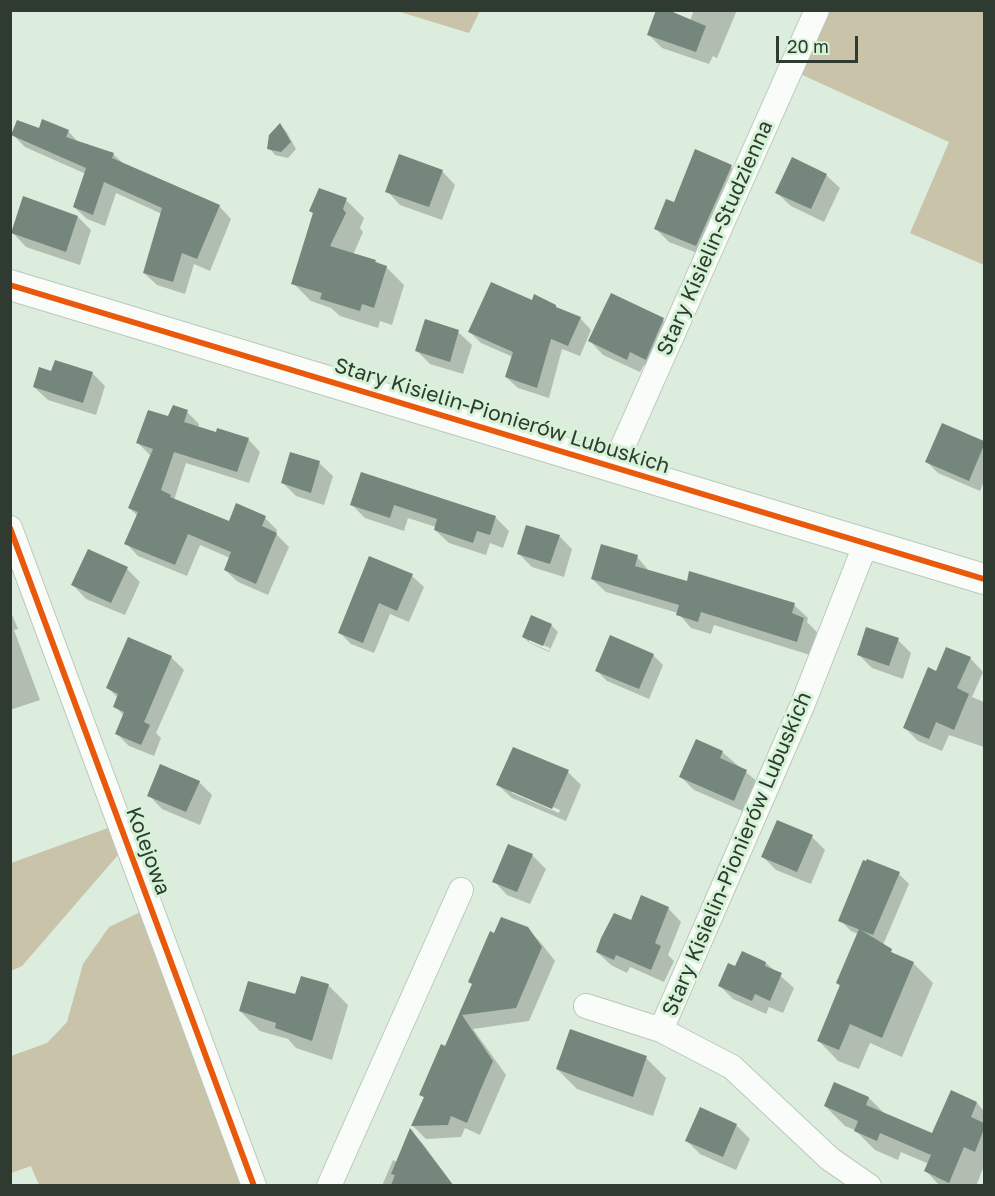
<!DOCTYPE html>
<meta charset="utf-8">
<style>
body{margin:0}
#map{position:relative;width:995px;height:1196px;overflow:hidden;background:#dceddd;font-family:"Golos Text",sans-serif}
canvas{display:block}
.frame{position:absolute;inset:0;border:12px solid #2f3b30;pointer-events:none}
.scale{position:absolute;left:776px;top:36px;width:82px;height:27px;box-sizing:border-box;border:3px solid #2f3b30;border-top:0;padding-left:8px;font-size:18px;line-height:21px;white-space:nowrap;color:#2f3b30;-webkit-text-stroke:4px #d6f3d7;paint-order:stroke}
</style>
<div id="map">
<canvas width="995" height="1196"></canvas>
<div class="frame"></div>
<div class="scale">20 m</div>
</div>
<script>
const context = document.querySelector('canvas').getContext('2d');
context.lineJoin = 'round';
function fill(path, color) {
  context.fillStyle = color;
  context.fill(path, 'evenodd');
}
function poly(rows) {
  const path = new Path2D();
  for (const r of rows) {
    path.moveTo(r[0], r[1]);
    for (let i = 2; i < r.length; i += 2) path.lineTo(r[i], r[i + 1]);
  }
  return path;
}
function strokePath(path, color, width, dash) {
  context.strokeStyle = color;
  context.lineWidth = width;
  context.lineCap = dash ? 'butt' : 'round';
  context.setLineDash(dash || []);
  context.stroke(path);
}
function write(font, color, halo, rows, align = 'center') {
  context.font = font + ' "Golos Text",sans-serif';
  context.lineWidth = 6;
  context.setLineDash([]);
  context.textBaseline = 'middle';
  context.strokeStyle = halo;
  context.fillStyle = color;
  for (const [text, x, y, turn = 0] of rows) {
    context.save();
    context.translate(x, y);
    context.rotate((+turn || 0) * Math.PI / 180);
    context.textAlign = isNaN(turn) ? turn : align;
    if (halo) context.strokeText(text, 0, 0);
    context.fillText(text, 0, 0);
    context.restore();
  }
}
const forest = poly([
 [397,11,480,10,480,11,469,33],
 [827,11,984,11,984,265,910,233,949,142,798,73],
 [108,828,118,855,22,966,11,971,11,863],
 [149,908,247,1185,39,1185,31,1166,11,1173,11,1056,47,1043,67,1022,83,964,109,927]
]);
const shadow = poly([
 [694,10,737,10,717,58,713,56,709,64,662,48,649,35,690,21],
 [280,125,286,131,296,149,288,158,275,155,269,148],
 [40,129,68,131,79,143,113,154,124,164,219,206,231,219,210,271,194,264,185,294,157,285,144,273,162,214,116,193,105,226,87,219,74,207,86,174,25,147,13,135],
 [696,151,731,167,745,180,710,258,669,242,655,228,674,204],
 [442,171,455,185,442,220,400,205,387,191],
 [826,175,840,188,824,222,791,206,777,193],
 [320,189,346,200,364,218,360,228,363,232,353,255,375,261,386,267,404,285,392,325,380,321,378,328,340,316,331,308,311,301,293,283],
 [78,217,91,230,80,265,26,247,13,233],
 [532,302,555,306,559,310,580,318,591,330,580,356,562,349,549,398,518,388,506,377,513,357,481,343,470,332],
 [663,320,677,333,659,372,644,365,640,372,603,355,590,341],
 [458,332,472,345,463,374,430,364,417,351],
 [52,373,92,373,105,386,96,415,48,400,34,387],
 [187,412,199,424,198,428,217,434,248,439,260,452,249,483,186,463,174,500,230,523,265,518,277,530,276,534,289,547,268,595,238,582,225,570,230,558,200,545,187,576,138,556,126,543,138,516,129,508,150,455,138,443,169,418],
 [942,425,984,442,984,481,980,491,938,473,927,462],
 [319,463,333,476,324,505,296,496,283,483],
 [362,474,495,517,509,531,503,548,490,543,486,555,449,543,435,530,436,527,408,518,404,531,365,518,352,505],
 [559,536,572,549,564,577,532,567,519,554],
 [637,557,650,572,688,583,794,605,808,618,807,622,817,632,810,655,714,625,711,634,691,628,678,613,606,592,592,579],
 [370,558,412,576,424,587,409,622,390,614,374,653,351,644,340,633],
 [127,569,140,582,125,615,86,599,73,585],
 [10,610,18,629,14,630,40,700,10,710],
 [551,625,558,632,549,652,530,643,523,637],
 [529,639,550,648,549,651,529,642],
 [898,640,911,653,903,679,872,668,858,654],
 [653,655,663,665,649,699,607,681,597,671],
 [171,657,184,670,156,733,161,738,154,756,129,746,116,733,124,716,115,706,118,698,108,688],
 [970,658,983,672,972,697,984,702,984,747,949,735,942,751,918,741,904,727,936,673],
 [722,752,760,784,747,813,694,790,681,777],
 [568,772,581,785,566,821,512,798,498,785],
 [512,790,560,810,559,813,512,793],
 [199,782,212,795,200,825,162,809,149,795],
 [812,837,825,850,811,884,776,870,763,857],
 [532,855,546,869,530,904,507,895,494,881],
 [899,874,909,884,883,945,898,957,913,963,933,983,902,1057,870,1043,859,1069,838,1061,819,1041,841,987,837,983,858,934,851,931,840,920],
 [668,908,681,922,668,955,674,961,664,982,630,967,627,973,611,965,597,952,632,922],
 [527,928,541,943,555,961,529,1021,473,1029,506,1075,480,1135,465,1128,461,1137,426,1139,413,1126,425,1098,421,1095,446,1048,495,935],
 [766,963,794,988,783,1013,769,1007,766,1014,733,999,720,986,736,968],
 [328,985,348,1005,332,1060,296,1048,288,1039,260,1031,240,1011],
 [646,1058,666,1078,653,1116,577,1089,557,1069],
 [835,1084,869,1098,885,1114,933,1135,951,1092,977,1103,984,1111,984,1166,976,1186,940,1186,926,1171,929,1164,901,1152,898,1160,875,1150,855,1130,845,1126,825,1106],
 [700,1109,736,1125,750,1139,736,1170,700,1154,687,1141],
 [411,1131,423,1144,454,1186,382,1186,393,1160,397,1162]
]);
const building = poly([
 [656,10,668,10,706,26,696,52,647,35],
 [42,119,69,130,66,137,114,153,112,158,220,205,197,259,182,253,173,282,143,273,162,208,104,182,93,215,73,207,86,168,11,135,17,120,39,128],
 [280,123,291,142,281,152,267,149,269,135],
 [695,149,732,165,696,246,654,229,666,199,674,202],
 [399,154,443,170,429,207,385,192],
 [792,157,827,174,811,209,775,193],
 [319,188,347,198,343,209,346,213,330,246,376,260,375,262,387,266,374,308,362,304,360,311,320,299,322,293,291,284,313,213,309,211],
 [23,196,78,216,66,252,11,233],
 [491,282,532,300,534,294,556,305,556,307,581,317,568,346,551,339,537,388,505,377,513,352,468,332],
 [611,293,664,318,646,360,630,352,627,360,588,341],
 [425,319,459,330,450,362,415,351],
 [55,360,93,372,83,403,33,387,39,367,51,371],
 [173,405,188,410,184,422,216,432,217,428,249,438,237,472,174,452,161,490,171,495,170,497,229,521,236,503,266,516,262,526,277,533,256,584,224,570,231,552,188,534,175,565,124,544,138,512,128,508,153,449,136,443,148,410,168,416],
 [942,423,984,441,984,445,969,481,925,462],
 [290,452,320,461,311,493,281,483],
 [361,472,496,516,490,535,477,531,473,543,434,530,437,519,394,505,390,518,350,505],
 [526,525,560,535,550,564,517,554],
 [601,544,638,555,635,566,687,581,689,571,795,603,792,613,804,618,797,642,701,612,698,622,676,615,679,605,591,579],
 [88,549,128,567,111,603,71,585],
 [369,556,413,574,397,611,379,603,363,643,338,633],
 [531,615,552,624,543,646,522,637],
 [866,627,899,638,889,666,857,655],
 [610,635,654,654,639,689,595,671],
 [128,637,172,656,144,722,150,725,141,745,115,734,124,712,113,707,118,694,106,688],
 [946,647,971,657,957,688,969,694,954,730,936,722,929,739,903,728,928,667,936,671],
 [696,739,723,751,720,758,747,770,734,801,679,777],
 [513,747,569,770,552,809,496,785],
 [160,764,200,781,186,812,147,796],
 [777,820,813,835,797,872,761,857],
 [508,844,533,854,517,892,492,882],
 [867,859,900,872,873,935,838,921,863,860,866,861],
 [641,895,669,907,655,943,661,946,651,970,616,955,614,960,596,952,601,938,614,913,631,920],
 [501,917,528,927,542,947,516,1008,462,1015,493,1061,480,1091,467,1123,451,1116,448,1125,411,1126,424,1097,419,1095,441,1044,445,1046,472,984,468,982,490,931,494,933],
 [859,929,892,949,891,952,914,962,882,1038,850,1024,839,1050,817,1041,840,985,836,983],
 [742,951,766,962,765,966,782,973,770,1001,755,994,752,1001,718,986,728,963,735,966],
 [301,976,329,984,312,1041,275,1028,276,1023,239,1011,248,981,295,994],
 [570,1029,647,1056,633,1097,556,1069],
 [834,1082,869,1097,866,1105,932,1133,951,1090,977,1102,971,1117,984,1123,984,1129,975,1152,964,1147,949,1183,924,1171,931,1155,880,1133,877,1141,854,1131,858,1121,824,1106],
 [700,1107,737,1124,723,1157,685,1141],
 [410,1128,453,1185,391,1185,395,1175,391,1174]
]);
const minor = poly([
 [614,466,817,10],
 [10,528,254,1186],
 [586,1006,661,1030,732,1067,830,1159,869,1186],
 [661,1030,802,706,866,543],
 [329,1186,461,890]
]);
const tertiary = poly([
 [10,285,984,579]
]);
const cycleway = poly([
 [10,285,984,579],
 [10,528,254,1186]
]);
const streetNames = [
 ["Stary Kisielin-Studzienna",715,238,-66],
 ["Stary Kisielin-Pionierów Lubuskich",502,416,17],
 ["Kolejowa",148,851,70],
 ["Stary Kisielin-Pionierów Lubuskich",737,854,-67]
];
fill(forest, '#c8c3a9');
fill(shadow, '#0003');
fill(building, '#75867d');
strokePath(minor, '#bbc8bc', 26);
strokePath(tertiary, '#bbc8bc', 32);
strokePath(minor, '#fafcfa', 24);
strokePath(tertiary, '#fafcfa', 30);
strokePath(cycleway, '#e8590c', 6);
write('21px', '#2f3b30', '#d6f3d7', streetNames);
</script>
